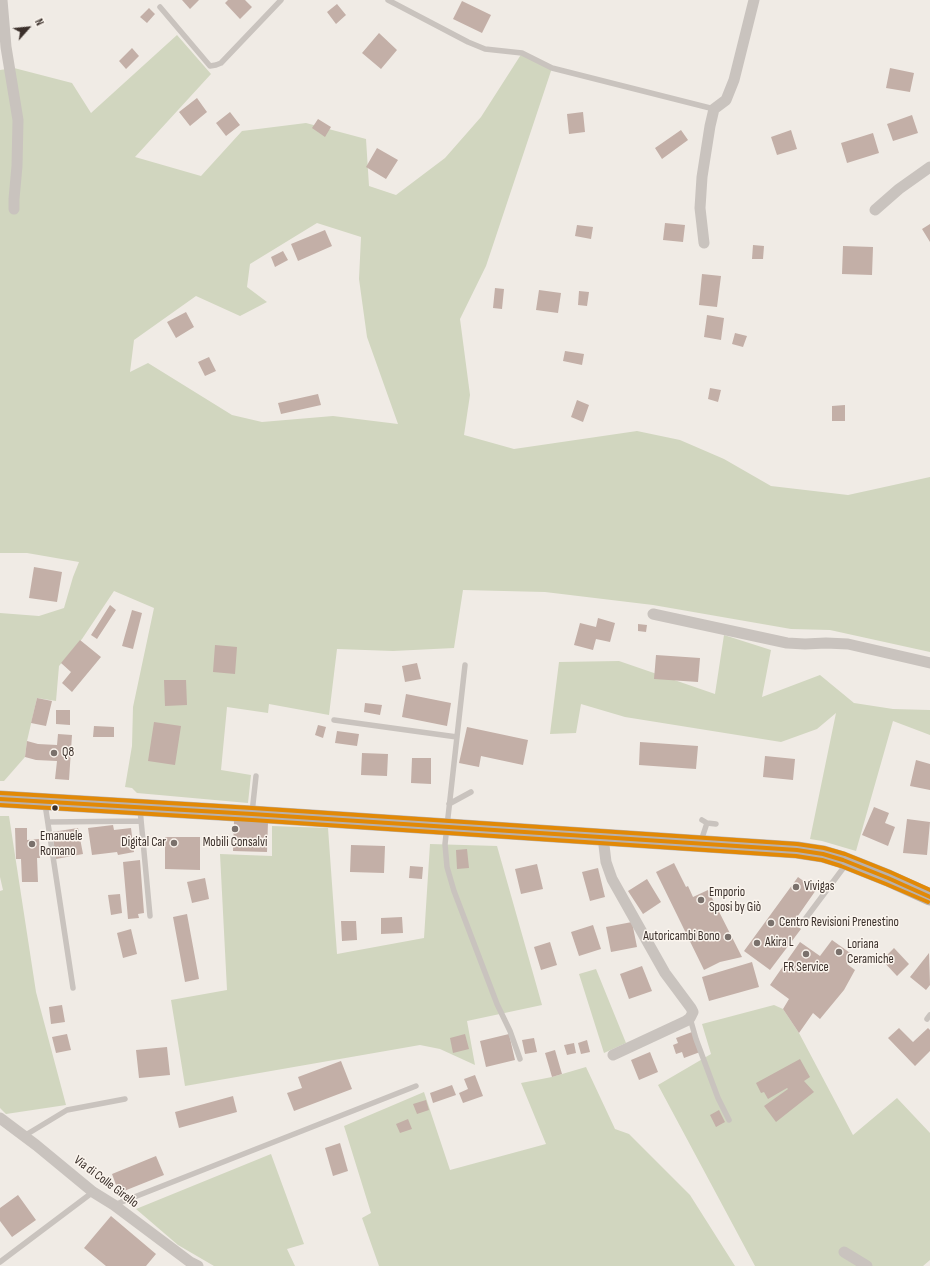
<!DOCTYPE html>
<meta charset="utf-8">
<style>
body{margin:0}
#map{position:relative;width:930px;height:1266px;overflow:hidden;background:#f0ebe5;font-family:"Sofia Sans Condensed",sans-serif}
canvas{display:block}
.north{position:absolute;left:8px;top:8px;width:40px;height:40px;-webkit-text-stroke:3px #fbf5ee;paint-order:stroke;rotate:63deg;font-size:11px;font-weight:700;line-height:16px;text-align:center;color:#3b302b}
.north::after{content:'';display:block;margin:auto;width:14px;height:18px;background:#3b302b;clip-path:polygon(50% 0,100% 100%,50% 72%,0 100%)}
</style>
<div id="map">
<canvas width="930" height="1266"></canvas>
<div class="north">N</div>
</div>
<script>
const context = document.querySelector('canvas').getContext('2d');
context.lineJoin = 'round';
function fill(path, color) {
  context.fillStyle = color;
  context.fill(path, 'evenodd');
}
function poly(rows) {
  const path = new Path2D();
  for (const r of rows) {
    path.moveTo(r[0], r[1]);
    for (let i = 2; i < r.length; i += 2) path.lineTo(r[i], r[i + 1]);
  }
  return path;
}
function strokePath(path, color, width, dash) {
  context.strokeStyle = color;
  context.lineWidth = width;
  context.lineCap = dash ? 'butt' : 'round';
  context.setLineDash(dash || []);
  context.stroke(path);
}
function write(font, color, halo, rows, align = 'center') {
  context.font = font + ' "Sofia Sans Condensed",sans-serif';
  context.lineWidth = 3;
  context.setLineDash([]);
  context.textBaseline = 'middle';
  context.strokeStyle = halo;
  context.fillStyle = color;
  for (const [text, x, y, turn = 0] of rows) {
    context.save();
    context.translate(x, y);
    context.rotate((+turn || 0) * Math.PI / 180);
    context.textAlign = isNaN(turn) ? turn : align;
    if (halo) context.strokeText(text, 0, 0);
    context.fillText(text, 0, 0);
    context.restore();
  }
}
const green = poly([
 [177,35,211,74,135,157,201,176,242,131,306,123,366,139,369,186,396,195,445,158,481,117,522,53,552,68,486,266,460,319,470,395,464,435,514,449,637,431,680,440,724,459,771,486,848,495,930,477,930,652,830,630,791,629,653,605,545,592,463,590,454,648,393,651,337,649,329,715,269,704,268,713,227,707,221,770,251,775,248,803,137,793,132,788,125,787,132,746,133,707,154,608,114,591,82,639,59,666,56,701,37,698,27,741,25,757,4,781,0,781,0,613,39,616,64,608,73,577,79,562,27,553,0,553,0,70,14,68,72,83,91,113],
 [317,223,361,237,359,279,367,337,398,424,333,416,262,422,232,415,148,363,130,372,134,340,196,296,240,316,267,302,247,287,250,264],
 [724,635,771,650,762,697,820,675,854,703,893,709,930,710,930,735,893,721,856,851,822,841,810,839,836,713,817,729,781,742,625,717,581,704,576,733,550,734,559,662,619,661,715,694],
 [0,816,9,816,36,992,66,1105,6,1114,0,1108,0,891,3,890,0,877],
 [272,826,328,828,337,954,424,938,430,844,497,846,542,1005,467,1021,475,1065,440,1049,420,1045,185,1086,171,1000,227,990,220,854,272,856],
 [596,969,626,1043,604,1053,579,974],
 [774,1005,783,1009,799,1033,853,1135,897,1098,930,1133,930,1260,923,1266,755,1266,658,1085,711,1054,702,1024],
 [586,1067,615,1129,629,1134,690,1195,735,1266,379,1266,362,1218,371,1213,344,1126,424,1092,450,1170,546,1144,521,1083,552,1077],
 [271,1154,304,1244,287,1249,295,1266,214,1266,178,1245,136,1209]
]);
const building = poly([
 [182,0,199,0,190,9],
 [228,0,245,0,252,7,240,19,225,3],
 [462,1,491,15,482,33,453,19],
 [337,4,346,15,336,24,327,12],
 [149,8,155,14,147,23,140,17],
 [379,33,397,50,381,69,362,53],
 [132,48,139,56,126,69,119,61],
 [890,68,914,73,910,92,886,88],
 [197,98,207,112,190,126,179,112],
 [230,112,240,125,226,136,216,123],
 [583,112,585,132,569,134,567,114],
 [912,115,918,133,893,141,887,124],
 [318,119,331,127,325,137,312,128],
 [681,130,688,140,662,159,655,148],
 [791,130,797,149,777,155,771,137],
 [873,133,879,153,847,163,841,143],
 [377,148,398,160,386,179,366,167],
 [665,223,685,225,683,242,663,240],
 [930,224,930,242,922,229],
 [577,225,593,227,591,239,575,236],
 [325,230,332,246,298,261,291,244],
 [753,245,764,246,763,259,752,259],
 [843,246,873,247,872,275,842,274],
 [283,251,288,260,275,267,271,257],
 [702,274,721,276,717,307,699,305],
 [495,288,504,289,502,309,493,308],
 [539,290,561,293,558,313,536,310],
 [579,291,589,292,587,306,578,305],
 [186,312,194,327,176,338,167,322],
 [707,315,724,318,721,340,704,337],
 [735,333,747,336,743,347,732,344],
 [565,351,584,354,582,365,563,361],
 [209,357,216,371,205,376,198,362],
 [710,388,721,390,718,402,708,399],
 [318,394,321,405,281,414,278,403],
 [577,400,589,405,583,422,571,417],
 [845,405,845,421,832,421,832,406],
 [34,567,62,572,57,602,29,598],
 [110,605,116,610,97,639,91,635],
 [132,610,142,613,133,649,122,646],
 [598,618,615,623,610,642,596,639,593,650,574,645,580,623,596,627],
 [638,624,647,625,646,632,638,631],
 [80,640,101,657,72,692,62,683,71,672,61,663],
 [215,645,237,647,235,674,213,672],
 [656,655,700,658,698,682,654,679],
 [417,663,421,679,405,682,402,666],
 [164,680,186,680,187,705,165,706],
 [406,694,451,703,447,726,402,717],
 [37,698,52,701,46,726,31,723],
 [365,703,382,705,380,715,364,712],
 [56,710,70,710,70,725,56,724],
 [154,722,181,726,175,765,148,761],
 [318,725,326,727,323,738,315,735],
 [94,726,114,727,114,737,93,737],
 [467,727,528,740,523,765,481,756,479,767,459,763],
 [337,731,359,734,357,746,335,743],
 [58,734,72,735,69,780,55,779,57,761,36,760,25,757,27,741,38,744,57,745],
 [640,742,698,746,696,769,639,765],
 [362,753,388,754,387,776,361,775],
 [765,756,795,759,793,780,763,777],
 [412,758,431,758,431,784,411,783],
 [916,760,930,764,930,790,910,786],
 [874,807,889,813,885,823,895,827,888,846,862,835],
 [907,819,930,822,927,855,903,853],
 [234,821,268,822,267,852,233,851],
 [113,825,114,830,131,828,134,852,118,855,117,852,92,855,88,828],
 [15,828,27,828,27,840,39,839,40,858,37,858,38,882,22,882,21,859,16,859],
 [78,828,83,854,56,859,52,832],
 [165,837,200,837,200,870,165,869],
 [351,845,385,846,384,873,350,872],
 [467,849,469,868,457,869,456,850],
 [140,860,144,913,138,914,139,918,128,919,123,862],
 [674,863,686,887,688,886,693,897,708,890,742,957,720,962,704,970,656,872],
 [537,864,543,889,521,894,515,869],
 [410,866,423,867,422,879,409,878],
 [598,868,605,897,590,901,582,872],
 [798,877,816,890,793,923,801,929,770,970,744,951],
 [205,878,209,899,192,903,187,882],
 [647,879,661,902,643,914,628,891],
 [120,894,122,913,111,915,108,895],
 [187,914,199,979,185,982,173,917],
 [402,917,403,933,381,934,381,918],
 [341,921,356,921,357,940,342,941],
 [632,922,637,947,611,952,606,927],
 [593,925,601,949,579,956,571,932],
 [131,929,137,954,123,958,117,933],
 [832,940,853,955,847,964,855,970,844,990,820,1019,813,1013,799,1033,783,1009,789,999,770,985,800,942,820,956],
 [550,942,557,965,541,970,534,947],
 [894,948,909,964,897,976,882,960],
 [929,953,930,985,926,990,910,977],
 [752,962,759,987,709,1001,702,977],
 [642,966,652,991,629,999,620,974],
 [62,1005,65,1022,51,1024,49,1007],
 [899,1028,913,1042,928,1028,930,1030,930,1051,915,1066,888,1038],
 [692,1032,700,1052,684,1058,682,1052,676,1054,673,1045,678,1043,676,1038],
 [67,1034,71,1050,56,1053,52,1037],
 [465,1034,469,1049,453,1053,450,1038],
 [509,1034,515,1060,486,1067,480,1041],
 [534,1038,537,1052,525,1054,522,1040],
 [587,1040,590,1052,581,1054,578,1043],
 [574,1043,576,1053,567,1055,564,1045],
 [167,1047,170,1075,139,1078,136,1050],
 [555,1050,562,1074,552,1077,545,1053],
 [650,1052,658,1072,639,1080,631,1060],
 [800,1059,810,1077,804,1081,814,1092,776,1122,764,1106,788,1089,787,1088,768,1099,764,1092,761,1093,756,1083],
 [341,1061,352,1089,294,1111,287,1093,302,1088,298,1077],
 [475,1075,483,1096,463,1103,459,1093,468,1089,464,1079],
 [452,1085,456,1095,433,1103,430,1093],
 [233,1096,237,1112,179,1128,175,1112],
 [426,1100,429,1110,417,1114,413,1104],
 [719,1110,725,1122,716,1127,710,1115],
 [408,1119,412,1129,400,1133,396,1124],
 [340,1143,348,1171,333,1176,325,1148],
 [156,1156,164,1175,119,1193,112,1174],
 [18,1195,36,1220,12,1237,0,1221,0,1208],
 [111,1216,156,1254,146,1266,106,1266,84,1248]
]);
const service = poly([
 [388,0,468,42,485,49,522,53,552,68,714,109],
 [160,7,210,66,216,65,221,63,281,0],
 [465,665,445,844,447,867,454,891,497,1004,510,1031,520,1059],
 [334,720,457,737],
 [45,804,73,988],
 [449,804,471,792],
 [140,809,150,916],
 [252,813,256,776],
 [48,822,141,821],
 [707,823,716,824],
 [701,841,707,823,702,820],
 [803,922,847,863],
 [690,1018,696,1039,718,1098,729,1120],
 [927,1019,930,1015],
 [24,1136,67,1110,125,1099],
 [114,1205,416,1086],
 [0,1262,93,1192]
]);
const minor = poly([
 [2,0,6,47,18,120,17,166,14,199,14,209],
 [875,210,899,189,930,167],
 [704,243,700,208,702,177,710,126,714,109,726,100,734,80,754,0],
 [653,614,787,643,805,644,826,643,848,644,930,663],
 [603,837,606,862,612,879,665,973,691,1008,693,1012,690,1018,686,1021,613,1055],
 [0,1118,36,1145,93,1192,114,1205,190,1262,198,1266],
 [844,1252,867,1266]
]);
const primary = poly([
 [0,799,252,814,797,850,823,854,843,860,888,878,930,897]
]);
const bus1 = poly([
 [0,799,252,814,797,850,823,854,843,860,888,878,930,897]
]);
const bus2 = poly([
 [0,805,252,820,796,856,822,860,841,866,886,884,928,902]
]);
const bus3 = poly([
 [0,793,252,808,797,844,824,848,845,854,890,872,930,890]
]);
const markers = [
 [54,753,4,"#7a716c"],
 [55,808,3.5,"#3b302b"],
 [235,829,4,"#7a716c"],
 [174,843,4,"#7a716c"],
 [32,844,4,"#7a716c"],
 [796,887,4,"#7a716c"],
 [701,900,4,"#7a716c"],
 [771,923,4,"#7a716c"],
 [728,937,4,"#7a716c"],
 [757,943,4,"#7a716c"],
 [839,952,4,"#7a716c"],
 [806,954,4,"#7a716c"]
];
const poiNames = [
 ["Q8",62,753],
 ["Emanuele",40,837],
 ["Romano",40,852],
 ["Digital Car",166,843,"right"],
 ["Mobili Consalvi",235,843,"center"],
 ["Vivigas",804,887],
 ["Emporio",709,893],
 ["Sposi by Giò",709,908],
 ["Centro Revisioni Prenestino",779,923],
 ["Autoricambi Bono",720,937,"right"],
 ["Akira L",765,943],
 ["Loriana",847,945],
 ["Ceramiche",847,960],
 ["FR Service",806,968,"center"]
];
const streetNames = [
 ["Via di Colle Girello",106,1182,37]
];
fill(green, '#d1d6bf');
fill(building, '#c3afa7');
strokePath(service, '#c9c3be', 5.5);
strokePath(minor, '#c9c3be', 11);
strokePath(primary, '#b8b1ad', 17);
strokePath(bus1, '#e28906', 4);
strokePath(bus2, '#e28906', 4);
strokePath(bus3, '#e28906', 4);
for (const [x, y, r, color] of markers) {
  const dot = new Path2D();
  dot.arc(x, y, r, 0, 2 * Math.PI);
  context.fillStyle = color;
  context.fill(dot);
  strokePath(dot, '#fbf5ee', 1.5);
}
write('13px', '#3b302b', '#fbf5ee', poiNames, 'left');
write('13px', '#3b302b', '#fbf5ee', streetNames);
</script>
